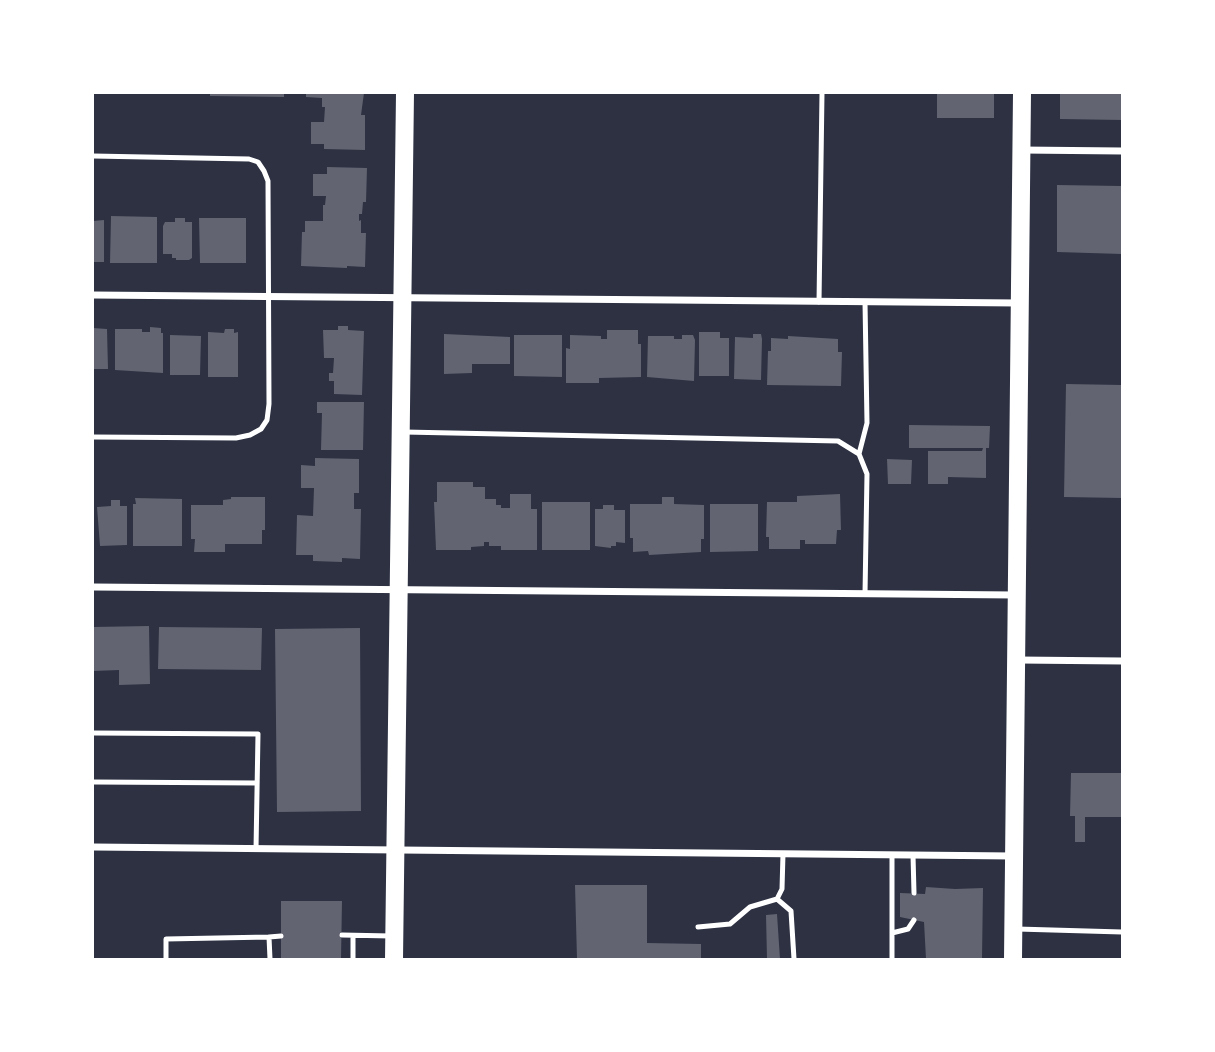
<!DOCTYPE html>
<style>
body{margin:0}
#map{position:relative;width:1215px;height:1052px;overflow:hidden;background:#2d3142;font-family:Signika,sans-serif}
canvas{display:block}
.frame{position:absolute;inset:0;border:94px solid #fff;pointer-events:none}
</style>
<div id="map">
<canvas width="1215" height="1052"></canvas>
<div class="frame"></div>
</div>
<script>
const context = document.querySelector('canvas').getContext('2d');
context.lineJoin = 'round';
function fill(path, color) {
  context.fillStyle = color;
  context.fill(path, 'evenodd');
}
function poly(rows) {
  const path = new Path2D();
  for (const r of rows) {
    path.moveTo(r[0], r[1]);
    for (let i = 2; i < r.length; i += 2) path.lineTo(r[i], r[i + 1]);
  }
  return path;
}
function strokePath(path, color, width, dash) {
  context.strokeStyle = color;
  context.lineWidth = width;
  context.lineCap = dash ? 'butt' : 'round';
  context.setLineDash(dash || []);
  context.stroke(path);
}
const building = poly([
 [210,93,284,93,284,97,210,96],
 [306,93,364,93,361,115,365,115,365,150,324,149,324,144,311,144,311,122,324,122,325,107,322,107,322,98,306,97],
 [937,93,994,93,994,118,937,118],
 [1060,93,1122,93,1122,120,1060,119],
 [327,167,367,168,366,202,363,202,362,214,359,214,359,221,361,220,361,233,366,233,365,267,347,266,347,268,301,266,302,232,305,232,305,221,323,221,323,205,325,205,326,196,313,196,313,174,327,174],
 [1057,185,1122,186,1122,254,1057,252],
 [111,216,157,217,157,263,110,263],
 [175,218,185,218,185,222,192,222,192,258,189,260,176,260,176,258,172,258,172,254,163,254,163,226,165,222,175,222],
 [199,218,246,218,246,263,200,263],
 [104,220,104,262,93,262,93,221],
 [338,326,348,326,348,330,364,331,362,395,334,394,334,381,329,381,329,373,333,373,334,358,324,358,323,330,338,330],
 [150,327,161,328,161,333,163,333,163,373,115,370,115,329,142,329,142,332,150,332],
 [93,328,107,329,108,369,93,369],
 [225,329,234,329,234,333,238,332,238,377,208,377,208,332,224,333],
 [607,330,638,330,638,344,641,344,641,377,599,378,599,383,566,383,566,348,570,349,570,335,601,336,601,339,607,339],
 [699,332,720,332,720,338,729,338,729,376,699,376],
 [444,334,510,337,510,364,472,364,472,373,444,374],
 [753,334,761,334,762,339,761,380,734,379,735,337,753,338],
 [170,335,201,336,200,375,170,375],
 [514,335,562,335,562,377,514,376],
 [682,335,693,335,695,340,694,381,647,377,648,336,674,336,674,339,682,339],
 [788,336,838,339,838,352,842,352,841,386,767,385,768,351,771,351,771,338,788,339],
 [1066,384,1122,385,1122,498,1064,497],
 [317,402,364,402,363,450,321,450,322,413,317,413],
 [909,425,990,426,989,448,986,448,986,478,948,477,948,484,928,484,928,451,982,451,983,448,909,448],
 [315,458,359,459,359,493,354,493,354,509,361,509,360,559,342,558,342,562,313,561,313,555,296,555,297,515,313,516,314,488,301,488,301,465,315,466],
 [887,459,912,460,911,484,888,484],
 [437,482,473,482,473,487,485,487,485,499,496,499,496,505,501,505,501,508,510,508,510,494,531,494,531,509,537,509,537,550,501,550,501,546,489,546,489,542,484,542,484,546,471,547,471,550,436,550,434,502,437,502],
 [840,494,841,530,837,530,836,544,805,544,805,540,800,540,800,549,769,549,769,537,766,537,767,502,797,502,797,496],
 [231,497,265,497,265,530,262,530,262,544,225,544,225,552,194,552,195,539,191,539,191,505,223,505,223,500,231,499],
 [662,497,674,497,674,504,704,505,704,539,701,539,701,552,649,555,648,551,633,552,633,538,630,538,630,504,662,504],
 [135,498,182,499,182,546,133,546,133,504,136,504],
 [111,500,120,500,120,506,127,506,127,545,100,546,97,507,111,506],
 [542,502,590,502,590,550,542,550],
 [710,504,758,504,758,551,710,552],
 [603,505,614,505,614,510,625,510,625,543,616,542,616,546,611,546,611,548,595,546,595,509,603,509],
 [149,626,150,684,119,685,119,670,93,671,93,627],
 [159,627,262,628,261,670,158,669],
 [360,628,361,811,277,812,275,629],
 [1071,773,1122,773,1122,817,1085,817,1085,842,1075,842,1075,816,1070,816],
 [575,885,647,885,647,943,701,944,701,959,577,959],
 [926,887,955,889,983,888,982,959,926,959,924,922,900,917,900,893,925,894],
 [281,901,342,901,341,959,281,959],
 [777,914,780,959,767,959,766,915]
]);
const service = poly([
 [93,156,249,159,258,162,264,171,268,181,269,404,267,420,261,429,250,435,236,438,93,437],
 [819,302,822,93],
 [404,432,838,441,859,454,867,474,865,594],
 [859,454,867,423,865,302],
 [93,733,258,734,256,849],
 [93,782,257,783],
 [913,855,914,893],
 [777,899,791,911,794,959],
 [698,927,730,924,750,907,777,899,782,889,783,854],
 [1017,929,1122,932],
 [892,933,908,929,914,920],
 [342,935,391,936],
 [353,936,353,959],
 [269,937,281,936],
 [166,959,166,939,269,937,270,959],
 [892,959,892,855]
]);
const minor = poly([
 [1021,150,1122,151],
 [93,295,1018,303],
 [93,587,1015,595],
 [1018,660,1122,661],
 [93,847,1013,856]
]);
const primary = poly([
 [394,959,405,93],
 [1013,959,1022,93]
]);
fill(building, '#626471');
strokePath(service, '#fff', 5);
strokePath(minor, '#fff', 7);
strokePath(primary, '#fff', 18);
</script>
